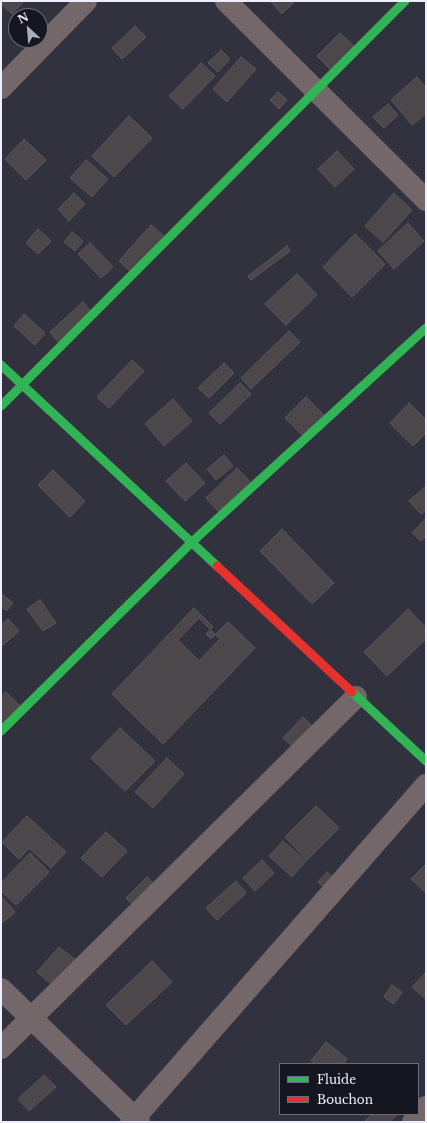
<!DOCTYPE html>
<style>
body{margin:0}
#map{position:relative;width:427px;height:1123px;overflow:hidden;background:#32323e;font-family:"Libre Baskerville",serif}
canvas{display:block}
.frame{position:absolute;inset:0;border:2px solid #eef;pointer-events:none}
.legend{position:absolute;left:279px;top:1063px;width:140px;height:52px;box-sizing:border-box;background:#161621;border:1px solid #6c6c7a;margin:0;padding:5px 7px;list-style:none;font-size:12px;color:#eef}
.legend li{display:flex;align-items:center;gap:8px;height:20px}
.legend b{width:20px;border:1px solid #6c6c7a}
.north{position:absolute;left:8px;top:8px;width:40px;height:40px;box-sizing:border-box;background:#161621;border:1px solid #6c6c7a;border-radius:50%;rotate:334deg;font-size:11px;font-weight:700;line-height:16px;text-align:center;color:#eef}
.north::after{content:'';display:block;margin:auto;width:14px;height:18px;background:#acacbb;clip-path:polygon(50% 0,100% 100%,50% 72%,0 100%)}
</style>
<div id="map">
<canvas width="427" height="1123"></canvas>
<div class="frame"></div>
<ul class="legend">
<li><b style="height:5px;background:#30b455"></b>Fluide</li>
<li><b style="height:5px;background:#e5322d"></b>Bouchon</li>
</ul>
<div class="north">N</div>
</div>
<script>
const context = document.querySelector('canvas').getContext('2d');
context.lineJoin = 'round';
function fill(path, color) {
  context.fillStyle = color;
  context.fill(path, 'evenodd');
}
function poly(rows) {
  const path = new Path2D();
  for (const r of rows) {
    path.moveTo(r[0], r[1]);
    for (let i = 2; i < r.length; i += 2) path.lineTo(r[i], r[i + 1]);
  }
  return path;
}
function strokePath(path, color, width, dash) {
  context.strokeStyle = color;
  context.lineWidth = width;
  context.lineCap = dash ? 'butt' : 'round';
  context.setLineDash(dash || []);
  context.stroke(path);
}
const building = poly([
 [1,1,24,1,12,14,1,4,1,1],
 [270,1,295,1,282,14,270,1],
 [135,26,146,37,122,59,112,48,135,26],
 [340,33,354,46,331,70,317,56,340,33],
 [221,50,230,59,218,72,208,63,221,50],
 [241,57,256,69,227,102,213,89,241,57],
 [201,63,215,76,183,109,169,96,201,63],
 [417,77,426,88,426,114,412,125,391,100,417,77],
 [278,92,287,100,279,109,270,100,278,92],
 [388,104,398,115,384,128,373,117,388,104],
 [129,116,152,138,114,177,92,156,129,116],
 [24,139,46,160,26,180,5,159,24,139],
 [337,151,354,169,335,187,318,169,337,151],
 [86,160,108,179,92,197,70,178,86,160],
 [74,193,85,204,69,221,58,209,74,193],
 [394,193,412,210,383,242,365,226,394,193],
 [408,223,424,241,394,269,378,251,408,223],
 [151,225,165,237,132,273,119,261,151,225],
 [38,229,51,241,38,254,26,243,38,229],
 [72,232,83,241,75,251,64,242,72,232],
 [355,234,385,264,352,297,323,267,355,234],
 [90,243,113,267,101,278,78,254,90,243],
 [287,246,290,251,251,280,248,276,287,246],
 [297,274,317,295,286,325,265,304,297,274],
 [83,302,92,313,59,343,50,332,83,302],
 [24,314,45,333,35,345,14,326,24,314],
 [289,331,300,342,251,389,241,378,289,331],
 [132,360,144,371,109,408,97,397,132,360],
 [224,363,234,373,209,398,198,388,224,363],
 [240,383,251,394,220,424,209,413,240,383],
 [306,397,325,416,304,437,285,418,306,397],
 [173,399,192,421,164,446,145,424,173,399],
 [409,403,426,420,426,433,413,446,390,423,409,403],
 [224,455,233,466,216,480,207,469,224,455],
 [186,463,205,483,185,501,166,481,186,463],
 [237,468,252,484,221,514,206,498,237,468],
 [53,470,85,501,70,517,38,485,53,470],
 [426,486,426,510,421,514,409,501,426,486],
 [426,518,426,536,421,541,412,533,426,518],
 [282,529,334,583,312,604,260,551,282,529],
 [2,594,13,603,6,611,1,606,2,594],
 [40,600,56,623,43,631,27,609,40,600],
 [194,608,213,627,206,634,211,639,228,622,255,648,163,744,112,694,194,608],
 [408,609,426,628,426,639,387,676,364,652,408,609],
 [199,618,220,639,199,661,178,640,199,618],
 [8,619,19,631,1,647,1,625,8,619],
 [6,692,21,707,1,726,1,696,6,692],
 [303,717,318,732,298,752,283,738,303,717],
 [120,728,155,761,125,791,91,758,120,728],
 [167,758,184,774,153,808,135,792,167,758],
 [316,806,339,828,307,860,285,837,316,806],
 [27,816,66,852,51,868,29,848,19,859,2,842,27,816],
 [106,832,127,851,102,877,81,858,106,832],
 [283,841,306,861,292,877,269,856,283,841],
 [30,853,49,872,16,905,1,891,1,883,30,853],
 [262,860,274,873,255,891,243,878,262,860],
 [426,864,426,893,411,879,426,864],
 [327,872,337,881,327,891,318,882,327,872],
 [147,877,161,890,140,912,126,898,147,877],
 [236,881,246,893,217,920,206,908,236,881],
 [1,896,15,912,1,924,1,896],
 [59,947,82,965,59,991,37,972,59,947],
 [152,961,172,982,126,1025,106,1005,152,961],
 [426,972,426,999,412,987,426,972],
 [392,985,402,992,394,1004,384,997,392,985],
 [326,1042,347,1059,343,1064,315,1064,311,1061,326,1042],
 [44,1075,56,1087,29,1111,18,1099,44,1075],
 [372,1114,398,1114,389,1122,364,1122,372,1114]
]);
const street = poly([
 [226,1,426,200],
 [1,88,86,1],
 [1,989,139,1122],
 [1,1048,356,697],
 [131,1122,426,785],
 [413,1122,426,1107]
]);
const fast = poly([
 [1,365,217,566],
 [1,406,405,1],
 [352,692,426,761],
 [1,731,192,542,426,328]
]);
const jam = poly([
 [217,566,352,692]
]);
fill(building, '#4b474a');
strokePath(building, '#5b5658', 1);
strokePath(street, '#736769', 22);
strokePath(fast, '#30b455', 9);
strokePath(jam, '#e5322d', 9);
</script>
